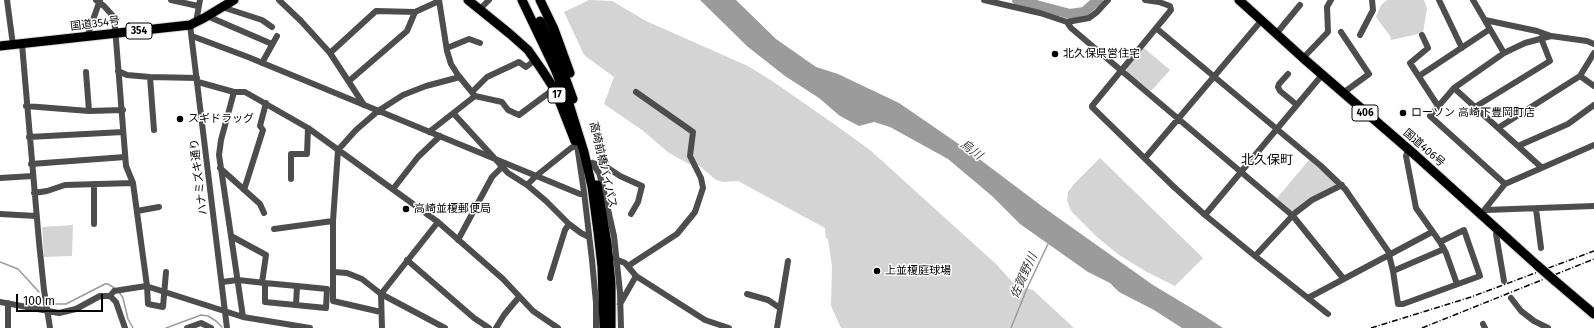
<!DOCTYPE html>
<meta charset="utf-8">
<style>
body{margin:0}
#map{position:relative;width:1594px;height:328px;overflow:hidden;background:#fff;font-family:"Fira Sans",sans-serif}
canvas{display:block}
.scale{position:absolute;left:16px;top:294px;width:87px;height:18px;box-sizing:border-box;border:2px solid #000;border-top:0;padding-left:5px;font-size:12px;line-height:14px;white-space:nowrap;color:#000;-webkit-text-stroke:3px #fff;paint-order:stroke}
</style>
<div id="map">
<canvas width="1594" height="328"></canvas>
<div class="scale">100 m</div>
</div>
<script>
const context = document.querySelector('canvas').getContext('2d');
context.lineJoin = 'round';
function fill(path, color) {
  context.fillStyle = color;
  context.fill(path, 'evenodd');
}
function poly(rows) {
  const path = new Path2D();
  for (const r of rows) {
    path.moveTo(r[0], r[1]);
    for (let i = 2; i < r.length; i += 2) path.lineTo(r[i], r[i + 1]);
  }
  return path;
}
function strokePath(path, color, width, dash) {
  context.strokeStyle = color;
  context.lineWidth = width;
  context.lineCap = dash ? 'butt' : 'round';
  context.setLineDash(dash || []);
  context.stroke(path);
}
function write(font, color, halo, rows, align = 'center') {
  context.font = font + ' "Fira Sans","Noto Sans JP",sans-serif';
  context.lineWidth = 3;
  context.setLineDash([]);
  context.textBaseline = 'middle';
  context.strokeStyle = halo;
  context.fillStyle = color;
  for (const [text, x, y, turn = 0] of rows) {
    context.save();
    context.translate(x, y);
    context.rotate((+turn || 0) * Math.PI / 180);
    context.textAlign = isNaN(turn) ? turn : align;
    if (halo) context.strokeText(text, 0, 0);
    context.fillText(text, 0, 0);
    context.restore();
  }
}
const green = poly([
 [589,0,612,1,646,21,748,66,772,81,834,124,870,150,996,264,1016,286,1033,290,1074,328,841,328,831,306,832,266,828,239,826,238,825,228,738,181,723,182,716,180,696,163,689,164,669,153,642,130,604,104,614,77,584,55,564,12],
 [1387,0,1424,0,1427,8,1423,33,1391,40,1390,36,1376,17,1381,5],
 [1144,48,1170,70,1152,90,1149,90,1127,72,1127,67],
 [1100,158,1203,258,1175,286,1147,272,1119,255,1097,237,1071,211,1067,200,1068,192,1074,184],
 [1309,160,1336,183,1335,186,1295,210,1291,211,1277,198],
 [73,225,72,256,44,257,42,227]
]);
const water = poly([
 [700,0,736,0,776,39,816,67,838,74,899,103,966,149,1043,207,1153,285,1203,315,1223,328,1182,328,1154,310,1119,292,1110,283,1088,272,1020,224,992,196,948,159,890,127,874,122,859,126,840,116,819,98,785,76,748,47]
]);
const stream = poly([
 [0,262,18,269,39,292],
 [119,292,123,298,128,319,133,328],
 [51,302,56,304,66,304,105,284,108,284,116,289],
 [166,328,201,315,208,316,216,321,222,327],
 [1011,328,1028,286,1048,244]
]);
const river = poly([
 [1017,0,1070,14,1084,12,1098,0]
]);
const minor = poly([
 [7,0,13,45],
 [96,0,104,6,113,16,115,27,126,166,133,183,147,286,148,304,163,307,166,272],
 [171,0,198,6],
 [279,0,301,21,330,53,364,105],
 [439,0,447,51,451,64,458,75,475,96,502,102,508,110,519,115,554,89],
 [984,0,1040,13,1067,22,1089,18,1097,12,1108,0],
 [1145,0,1159,2,1170,6,1171,10,1092,106,1092,107,1174,187,1205,215,1255,256,1328,314],
 [1439,0,1462,48],
 [1473,0,1504,53],
 [222,7,262,20,272,27],
 [480,9,489,0],
 [207,16,272,44],
 [1485,20,1537,31,1551,36,1587,41,1594,44],
 [196,22,200,0],
 [1067,22,1071,28,1293,216,1343,278],
 [190,25,227,328],
 [1156,28,1321,166,1345,189,1388,251,1393,271,1398,304,1403,304,1480,276,1464,230,1440,242],
 [1341,32,1369,74,1343,93],
 [1276,34,1300,5],
 [1360,35,1373,10,1372,0],
 [1422,35,1428,48,1410,63,1438,106],
 [192,36,248,57,580,194],
 [87,37,100,0],
 [22,44,39,242,44,290,50,328],
 [447,48,469,39,480,43],
 [330,53,376,11,415,12],
 [1303,58,1328,32,1327,7,1331,0],
 [262,63,277,36],
 [118,71,127,75,150,77,197,78],
 [86,72,89,111],
 [1288,74,1279,84,1278,87,1280,91,1297,105],
 [1419,76,1490,29],
 [1580,76,1594,86],
 [150,77,154,130],
 [349,81,407,31,415,12,439,1],
 [198,82,234,92,245,92,308,128,438,222,503,279,533,311,558,328],
 [1454,88,1541,167],
 [234,92,221,140,219,155,243,317],
 [472,92,487,77,519,62,526,67,535,60],
 [26,106,89,111,123,110],
 [1475,107,1550,61,1541,38],
 [454,114,508,173,527,185,546,201,569,224,581,233,589,237],
 [1498,128,1580,76,1594,53],
 [429,132,475,96],
 [29,137,123,132],
 [1518,146,1568,124,1594,105],
 [1408,150,1406,156,1416,208,1440,242,1446,253,1457,284],
 [1145,158,1261,21],
 [592,163,599,173,602,183,614,236,620,292,621,328],
 [592,163,605,166,620,176,642,186,638,202,631,214],
 [31,164,125,157],
 [220,168,260,204,264,213],
 [0,178,33,176],
 [291,179,291,154,307,154,308,128],
 [94,184,94,224],
 [1505,184,1430,116,1454,88,1504,53,1525,43,1551,36],
 [527,185,536,176,571,148,577,145,584,192,592,260,596,303,596,328],
 [393,189,418,157,440,136],
 [244,190,263,130,260,126,266,103],
 [34,193,47,191,65,185,133,183],
 [1536,209,1541,248],
 [1486,210,1594,206],
 [137,211,159,207],
 [0,214,36,216],
 [1481,214,1505,184,1594,145],
 [1205,215,1322,75],
 [274,229,333,221],
 [1499,230,1496,234,1504,281],
 [231,236,266,255,262,283],
 [458,240,492,177,502,167],
 [1255,256,1295,213,1312,200,1342,185],
 [613,258,625,263,636,276,620,304],
 [407,260,474,318,489,328],
 [628,266,677,234,695,212,703,188,701,178,690,156,693,132,636,92],
 [1393,271,1444,249],
 [334,272,347,273,362,279,381,294,445,328],
 [636,276,705,320,729,328],
 [550,278,565,230,569,224],
 [222,282,238,280,265,283,297,286,327,289,326,308,265,302,265,283],
 [747,294,768,300,780,308],
 [110,296,114,291,146,286,243,317,310,328],
 [1308,298,1432,232],
 [1511,298,1521,311,1534,321,1548,328],
 [0,302,59,313,76,309,100,296,110,296,116,302,125,328],
 [296,305,297,286],
 [381,312,333,301,333,221,338,150,356,130,378,111,403,95,426,86,460,77],
 [1483,324,1485,328],
 [8,328,8,303],
 [187,328,201,323,211,328],
 [382,328,381,294,438,222],
 [496,328,504,315,519,297],
 [777,328,788,261]
]);
const highway = poly([
 [468,0,510,34,528,50,542,70,555,90,575,141],
 [522,0,555,69,570,107,584,152,592,187,598,232,602,267,604,328],
 [540,0,554,29,570,73],
 [1239,0,1303,58,1414,154,1538,266],
 [540,21,558,58,573,99],
 [0,46,190,25,204,18,234,0],
 [597,185,607,243,611,284,611,328],
 [1554,280,1594,314]
]);
const rail = poly([
 [1371,328,1471,297,1594,251],
 [1422,328,1594,259]
]);
const highwayBridge = poly([
 [1538,266,1554,280]
]);
const markers = [
 [1055,54,4,"#000"],
 [1403,113,4,"#000"],
 [180,119,4,"#000"],
 [406,209,4,"#000"],
 [877,271,4,"#000"]
];
const shields = [
 [139,31,26],
 [557,95,18],
 [1365,113,26]
];
const shieldNames = [
 ["354",139,31],
 ["17",557,95],
 ["406",1365,113]
];
const streetNames = [
 ["国道354号",95,24,-7],
 ["国道406号",1424,148,41],
 ["高崎前橋バイパス",603,165,77],
 ["ハナミズキ通り",199,177,-97]
];
const poiNames = [
 ["北久保県営住宅",1063,54],
 ["ローソン 高崎下豊岡町店",1411,113],
 ["スギドラッグ",188,119],
 ["高崎並榎郵便局",414,209],
 ["上並榎庭球場",885,271]
];
const waterNames = [
 ["烏川",971,150,37],
 ["佐賀野川",1024,276,-66]
];
const quarterNames = [
 ["北久保町",1267,160]
];
fill(green, '#d4d4d4');
fill(water, '#9b9b9b');
strokePath(stream, '#9b9b9b', 1.5);
strokePath(river, '#9b9b9b', 10);
strokePath(highway, '#dbdbdb', 11);
strokePath(minor, '#4d4d4d', 6);
strokePath(highway, '#000', 9);
strokePath(rail, '#000', 1.5, [6, 2, 1, 2]);
strokePath(highwayBridge, '#dbdbdb', 11, []);
strokePath(highwayBridge, '#000', 9);
for (const [x, y, r, color] of markers) {
  const dot = new Path2D();
  dot.arc(x, y, r, 0, 2 * Math.PI);
  context.fillStyle = color;
  context.fill(dot);
  strokePath(dot, '#fff', 1.5);
}
for (const [x, y, w] of shields) {
  const box = new Path2D();
  box.roundRect(x - w / 2, y - 8, w, 16, 3);
  context.fillStyle = '#fff';
  context.fill(box);
  strokePath(box, '#000', 1);
}
write('bold 10px', '#000', null, shieldNames);
write('11px', '#000', '#fff', streetNames);
write('11px', '#000', '#fff', poiNames, 'left');
write('italic 12px', '#3c3c3c', '#fff', waterNames);
write('13px', '#000', '#fff', quarterNames);
</script>
